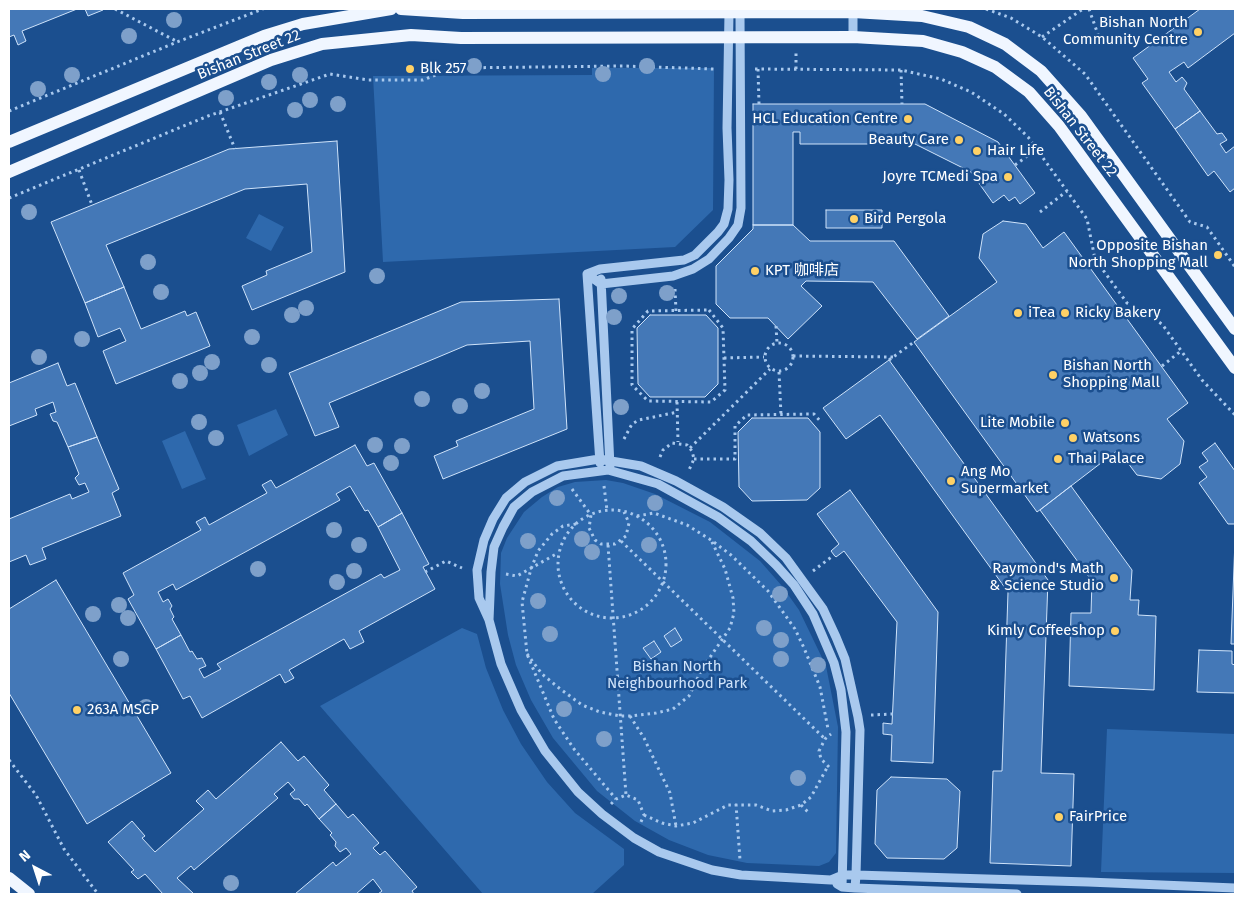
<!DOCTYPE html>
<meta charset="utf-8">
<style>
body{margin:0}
#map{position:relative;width:1244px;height:903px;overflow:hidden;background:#1b4f8f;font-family:"Fira Sans",sans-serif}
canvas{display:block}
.frame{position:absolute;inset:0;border:10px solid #fff;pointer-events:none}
.north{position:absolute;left:10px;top:843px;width:50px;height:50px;-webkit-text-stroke:4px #1b4f8f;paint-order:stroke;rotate:320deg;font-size:14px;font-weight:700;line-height:20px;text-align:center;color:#fff}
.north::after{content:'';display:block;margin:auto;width:18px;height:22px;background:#fff;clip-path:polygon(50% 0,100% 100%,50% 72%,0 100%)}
</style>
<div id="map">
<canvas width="1244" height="903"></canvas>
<div class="frame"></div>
<div class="north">N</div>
</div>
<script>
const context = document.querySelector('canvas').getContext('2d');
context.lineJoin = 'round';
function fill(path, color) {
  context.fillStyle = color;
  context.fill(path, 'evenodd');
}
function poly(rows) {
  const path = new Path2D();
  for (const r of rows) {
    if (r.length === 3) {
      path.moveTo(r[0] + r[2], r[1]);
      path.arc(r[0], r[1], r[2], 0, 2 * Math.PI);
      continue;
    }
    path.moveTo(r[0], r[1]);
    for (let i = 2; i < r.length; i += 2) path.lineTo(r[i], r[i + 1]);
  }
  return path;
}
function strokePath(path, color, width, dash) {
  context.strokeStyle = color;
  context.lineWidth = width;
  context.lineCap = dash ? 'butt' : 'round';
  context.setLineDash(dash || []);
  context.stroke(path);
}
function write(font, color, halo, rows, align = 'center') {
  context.font = font + ' "Fira Sans","Noto Sans SC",sans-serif';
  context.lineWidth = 5;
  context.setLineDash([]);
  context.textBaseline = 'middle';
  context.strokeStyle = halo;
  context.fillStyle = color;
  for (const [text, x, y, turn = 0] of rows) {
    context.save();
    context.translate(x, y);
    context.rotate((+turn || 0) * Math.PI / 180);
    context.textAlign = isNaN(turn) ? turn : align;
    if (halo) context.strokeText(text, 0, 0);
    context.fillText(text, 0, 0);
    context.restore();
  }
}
const green = poly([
 [592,68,714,68,713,210,675,247,383,262,373,76,592,75],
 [259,214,284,227,271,251,246,238],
 [276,409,288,435,249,456,237,425],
 [185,431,206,479,182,489,162,441],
 [606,480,623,483,655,494,710,522,760,561,782,586,799,610,826,666,838,727,836,853,829,862,819,866,747,863,708,855,669,840,635,821,597,791,553,738,531,700,516,665,508,635,500,584,501,553,507,538,524,512,542,497,558,487,575,482],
 [462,628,477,634,486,668,503,710,521,744,547,782,575,813,624,849,624,865,592,894,483,894,320,706],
 [1107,729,1235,734,1235,873,1101,872]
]);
const building = poly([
 [9,9,77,9,22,31,26,41,18,45,14,35,9,37,9,9],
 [85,9,102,9,103,10,88,16,85,9],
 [1200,9,1235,9,1235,33,1188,68,1184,62,1169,72,1176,82,1182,77,1187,83,1184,89,1200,111,1175,129,1142,83,1148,79,1133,58,1200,9],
 [753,104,925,104,998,142,1035,193,1020,204,1015,197,1009,201,1004,195,993,203,971,172,915,144,800,144,800,132,793,132,793,225,753,225,753,104],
 [1200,111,1217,134,1222,133,1227,140,1220,144,1226,153,1235,146,1235,188,1230,192,1214,171,1208,176,1175,129,1200,111],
 [337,141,345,272,252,310,242,286,267,275,266,271,312,252,307,184,245,189,106,245,124,287,85,303,51,222,229,149,337,141],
 [826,210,882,210,882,228,826,228,826,210],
 [1003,221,1026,224,1043,248,1064,232,1188,403,1167,419,1184,441,1180,464,1161,479,1137,475,1118,450,1037,512,914,342,997,282,979,258,983,234,1003,221],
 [753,225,793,225,810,241,894,241,949,316,917,339,873,282,806,281,801,286,822,306,788,339,768,318,730,318,716,304,716,266,753,229,753,225],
 [124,287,141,329,185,311,187,316,196,312,210,346,116,384,103,351,126,341,120,328,98,337,85,303,124,287],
 [559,299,567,429,443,479,434,456,458,446,456,441,534,409,530,341,467,345,329,403,339,427,315,436,289,373,461,302,559,299],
 [650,315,706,315,718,328,718,384,705,397,650,397,638,384,637,328,650,315],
 [889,360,1048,580,1041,773,1074,774,1071,866,990,863,993,771,1002,771,1008,592,880,415,846,439,823,408,889,360],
 [58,363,67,386,75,383,97,437,68,447,57,422,53,421,50,414,56,412,53,402,35,409,37,415,9,426,9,383,58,363],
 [752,418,808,418,820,432,820,488,807,500,752,501,739,487,738,432,752,418],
 [97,437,119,489,112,493,121,516,42,548,46,559,30,565,26,555,9,562,9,519,70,494,72,499,89,492,85,483,79,485,75,478,79,474,68,447,97,437],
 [1215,443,1235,471,1235,524,1228,524,1199,483,1207,477,1199,467,1208,461,1202,453,1215,443],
 [355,445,367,466,374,463,402,513,378,527,368,510,365,511,350,486,336,494,340,500,176,590,173,584,158,592,163,602,168,599,172,606,170,609,174,617,172,619,181,635,156,649,128,599,134,595,123,573,201,530,196,522,205,517,209,525,267,493,262,485,271,480,276,488,355,445],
 [1071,486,1132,570,1130,600,1139,600,1138,615,1156,616,1154,690,1069,686,1071,613,1091,613,1092,581,1040,510,1071,486],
 [850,490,938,612,933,763,891,761,892,735,883,734,883,723,892,724,897,622,844,551,836,557,834,555,831,551,839,544,817,514,850,490],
 [402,513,429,564,423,567,435,589,359,631,364,642,350,649,344,639,289,670,294,678,285,683,280,674,202,718,190,696,183,699,156,649,181,635,190,652,192,651,197,659,202,658,206,666,199,669,204,678,221,669,217,664,381,574,384,578,400,570,378,527,402,513],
 [1235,540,1235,644,1231,644,1235,540],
 [56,580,171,773,87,824,9,693,9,609,56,580],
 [675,628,682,640,671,647,664,636,675,628],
 [654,641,661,652,651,659,643,648,654,641],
 [1199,650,1232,651,1232,664,1235,665,1235,693,1197,692,1199,650],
 [281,742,298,761,304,756,329,785,324,790,336,804,319,819,307,804,305,806,299,799,294,799,290,794,295,790,288,782,274,794,278,798,194,870,191,866,177,878,194,894,163,894,145,874,138,879,131,872,134,870,108,842,132,821,145,836,142,838,155,852,204,809,196,801,208,790,216,799,281,742],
 [891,777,947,779,960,791,957,848,944,859,887,858,875,844,877,790,891,777],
 [336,804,348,818,353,814,379,843,373,848,380,855,385,851,417,887,412,891,414,894,378,894,382,891,373,879,356,894,295,894,333,862,336,866,351,854,346,848,340,852,335,846,336,842,330,835,332,833,319,819,336,804]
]);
const path = poly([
 [115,9,176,41],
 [986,9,1011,18,1042,37,1085,74,1190,222,1207,227,1235,267],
 [1089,9,1101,43],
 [1042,37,1083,9],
 [755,69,901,70,941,79,971,92,1004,114,1028,137,1087,219,1095,259,1127,303,1162,324,1202,380,1235,415],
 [758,69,759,104],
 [796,69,796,53],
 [901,70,902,104],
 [9,111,177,42,263,9],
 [220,112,235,149],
 [1015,165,1037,149],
 [79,170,92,205],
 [9,198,208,116,330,74,368,80,423,80,453,68,623,66,714,69],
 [1040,212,1067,191],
 [675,289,676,311],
 [709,310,723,328,725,390,711,402,648,401,632,385,632,329,648,311,709,310],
 [776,326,777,343],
 [779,357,14],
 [793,356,894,357],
 [724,358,764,357],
 [889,360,914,342],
 [1162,366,1181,351],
 [779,372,781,415],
 [677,402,678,442],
 [624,439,632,424,639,420,678,412],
 [690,448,770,369],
 [660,457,663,450,672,443,687,445,692,451,694,459,688,472],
 [694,459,735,459,735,426,747,415,814,414,821,422],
 [604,486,607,510],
 [572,489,591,515,589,528,595,540,601,544,615,544,626,536,629,523,624,512],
 [612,564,54],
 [637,516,654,513,687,525,711,540,731,555,768,591,795,629,804,648,820,687,828,729],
 [576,524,563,526,552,534,538,551,531,569,522,602,527,654,554,719,574,749,616,799],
 [621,541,825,739],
 [608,545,626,795],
 [813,571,834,555],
 [425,572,446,561,462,568],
 [506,574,517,576,558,553],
 [527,654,542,674,559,688,582,705,600,712,620,716,630,716,656,713,673,709,689,696,702,669,730,628,734,613,733,598,725,569,711,540],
 [871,715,893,714],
 [630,716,644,738,670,793,676,826],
 [9,760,36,795,64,849,98,894],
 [829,767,821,759,819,751,825,739,831,734],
 [611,804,616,799,626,795,638,800,644,815,640,824],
 [736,804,740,860],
 [801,805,810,814],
 [644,815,662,823,676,826,693,823,728,805,756,805,772,811,786,810,801,805,811,797,828,766]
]);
const minor = poly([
 [853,37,853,9],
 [587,274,601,284,673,276,693,269,709,259,729,238,738,225,741,208,740,13],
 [587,274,600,269,684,260,695,255,718,232,724,224,728,209,729,180,727,128,729,13],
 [587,274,600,463],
 [601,279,610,466],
 [489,620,491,572,494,547,503,527,514,507,532,492,563,476,608,470,658,484,718,517,751,541,776,565,794,585,813,614,834,663,841,690,846,732,842,887],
 [837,884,842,887,855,888,1017,894],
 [855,888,856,875,860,730,858,717,845,659,836,637,823,609,786,558,760,533,723,507,676,481,641,466,599,459,557,466,525,482,506,498,493,519,484,540,477,570,479,598,489,620,501,664,521,710,545,751,578,792,602,814,634,838,659,852,712,870,741,875,831,880,843,875,856,875,953,878,1088,882,1235,888]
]);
const major = poly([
 [401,9,463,13,853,12,922,16,969,27,1005,44,1041,71,1081,116,1235,329],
 [9,142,264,36,303,24,391,9],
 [9,172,271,60,322,44,411,35,461,38,853,37,923,41,962,52,995,67,1029,92,1059,126,1235,368],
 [9,878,29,894]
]);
const trees = [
 [174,20],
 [129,36],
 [474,66],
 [647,66],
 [603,74],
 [72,75],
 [300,75],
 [269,82],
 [38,89],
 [226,98],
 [310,100],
 [338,104],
 [295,110],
 [29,212],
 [148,262],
 [377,276],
 [161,292],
 [667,293],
 [619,296],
 [306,308],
 [292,315],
 [614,317],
 [252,337],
 [82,339],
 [39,357],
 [212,362],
 [269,365],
 [200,373],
 [180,381],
 [482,391],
 [422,399],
 [460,406],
 [621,407],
 [199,422],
 [216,438],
 [375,445],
 [402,446],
 [391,463],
 [557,498],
 [655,503],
 [334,530],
 [582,539],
 [528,541],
 [359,545],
 [649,545],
 [592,552],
 [258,569],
 [354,571],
 [337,582],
 [780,594],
 [538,601],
 [119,605],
 [93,614],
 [128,618],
 [764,628],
 [550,634],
 [781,640],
 [121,659],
 [781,659],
 [818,665],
 [146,707],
 [564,709],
 [604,739],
 [798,778],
 [231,883]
];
const markers = [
 [1198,32,5,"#ffd166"],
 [410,69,5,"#ffd166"],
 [908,119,5,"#ffd166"],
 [959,140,5,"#ffd166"],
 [977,151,5,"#ffd166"],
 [1008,177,5,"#ffd166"],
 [854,219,5,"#ffd166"],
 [1218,255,5,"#ffd166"],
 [755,271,5,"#ffd166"],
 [1018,313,5,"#ffd166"],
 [1065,313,5,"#ffd166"],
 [1053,375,5,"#ffd166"],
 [1065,423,5,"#ffd166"],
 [1073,438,5,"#ffd166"],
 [1058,459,5,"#ffd166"],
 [951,481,5,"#ffd166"],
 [1114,578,5,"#ffd166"],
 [1115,631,5,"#ffd166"],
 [77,710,5,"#ffd166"],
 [1059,817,5,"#ffd166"]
];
const poiNames = [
 ["Bishan North",1188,23,"right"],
 ["Community Centre",1188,40,"right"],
 ["Blk 257",420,69],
 ["HCL Education Centre",898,119,"right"],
 ["Beauty Care",949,140,"right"],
 ["Hair Life",987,151],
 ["Joyre TCMedi Spa",998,177,"right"],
 ["Bird Pergola",864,219],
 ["Opposite Bishan",1208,246,"right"],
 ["North Shopping Mall",1208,263,"right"],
 ["KPT 咖啡店",765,271],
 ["iTea",1028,313],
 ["Ricky Bakery",1075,313],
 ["Bishan North",1063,366],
 ["Shopping Mall",1063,383],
 ["Lite Mobile",1055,423,"right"],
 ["Watsons",1083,438],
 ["Thai Palace",1068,459],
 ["Ang Mo",961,472],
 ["Supermarket",961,489],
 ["Raymond's Math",1104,569,"right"],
 ["& Science Studio",1104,586,"right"],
 ["Kimly Coffeeshop",1105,631,"right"],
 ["263A MSCP",87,710],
 ["FairPrice",1069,817]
];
const streetNames = [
 ["Bishan Street 22",249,55,-22],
 ["Bishan Street 22",1080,132,52]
];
const parkNames = [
 ["Bishan North",677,667],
 ["Neighbourhood Park",677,684]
];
fill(green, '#2e69ad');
fill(building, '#4478b7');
strokePath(building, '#cfe3fa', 1);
strokePath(path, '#a9c9ee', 3, [2.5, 4]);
strokePath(minor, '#a9c9ee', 9);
strokePath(major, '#f0f6ff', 12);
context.fillStyle = '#7ea0ca';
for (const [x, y] of trees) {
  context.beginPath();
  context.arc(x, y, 8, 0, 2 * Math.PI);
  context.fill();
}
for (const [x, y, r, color] of markers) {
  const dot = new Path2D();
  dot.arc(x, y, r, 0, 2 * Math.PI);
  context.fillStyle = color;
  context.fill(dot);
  strokePath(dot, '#1b4f8f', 2);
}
write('15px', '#fff', '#1b4f8f', poiNames, 'left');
write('15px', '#fff', '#1b4f8f', streetNames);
write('15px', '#cfe3fa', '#1b4f8f', parkNames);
</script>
